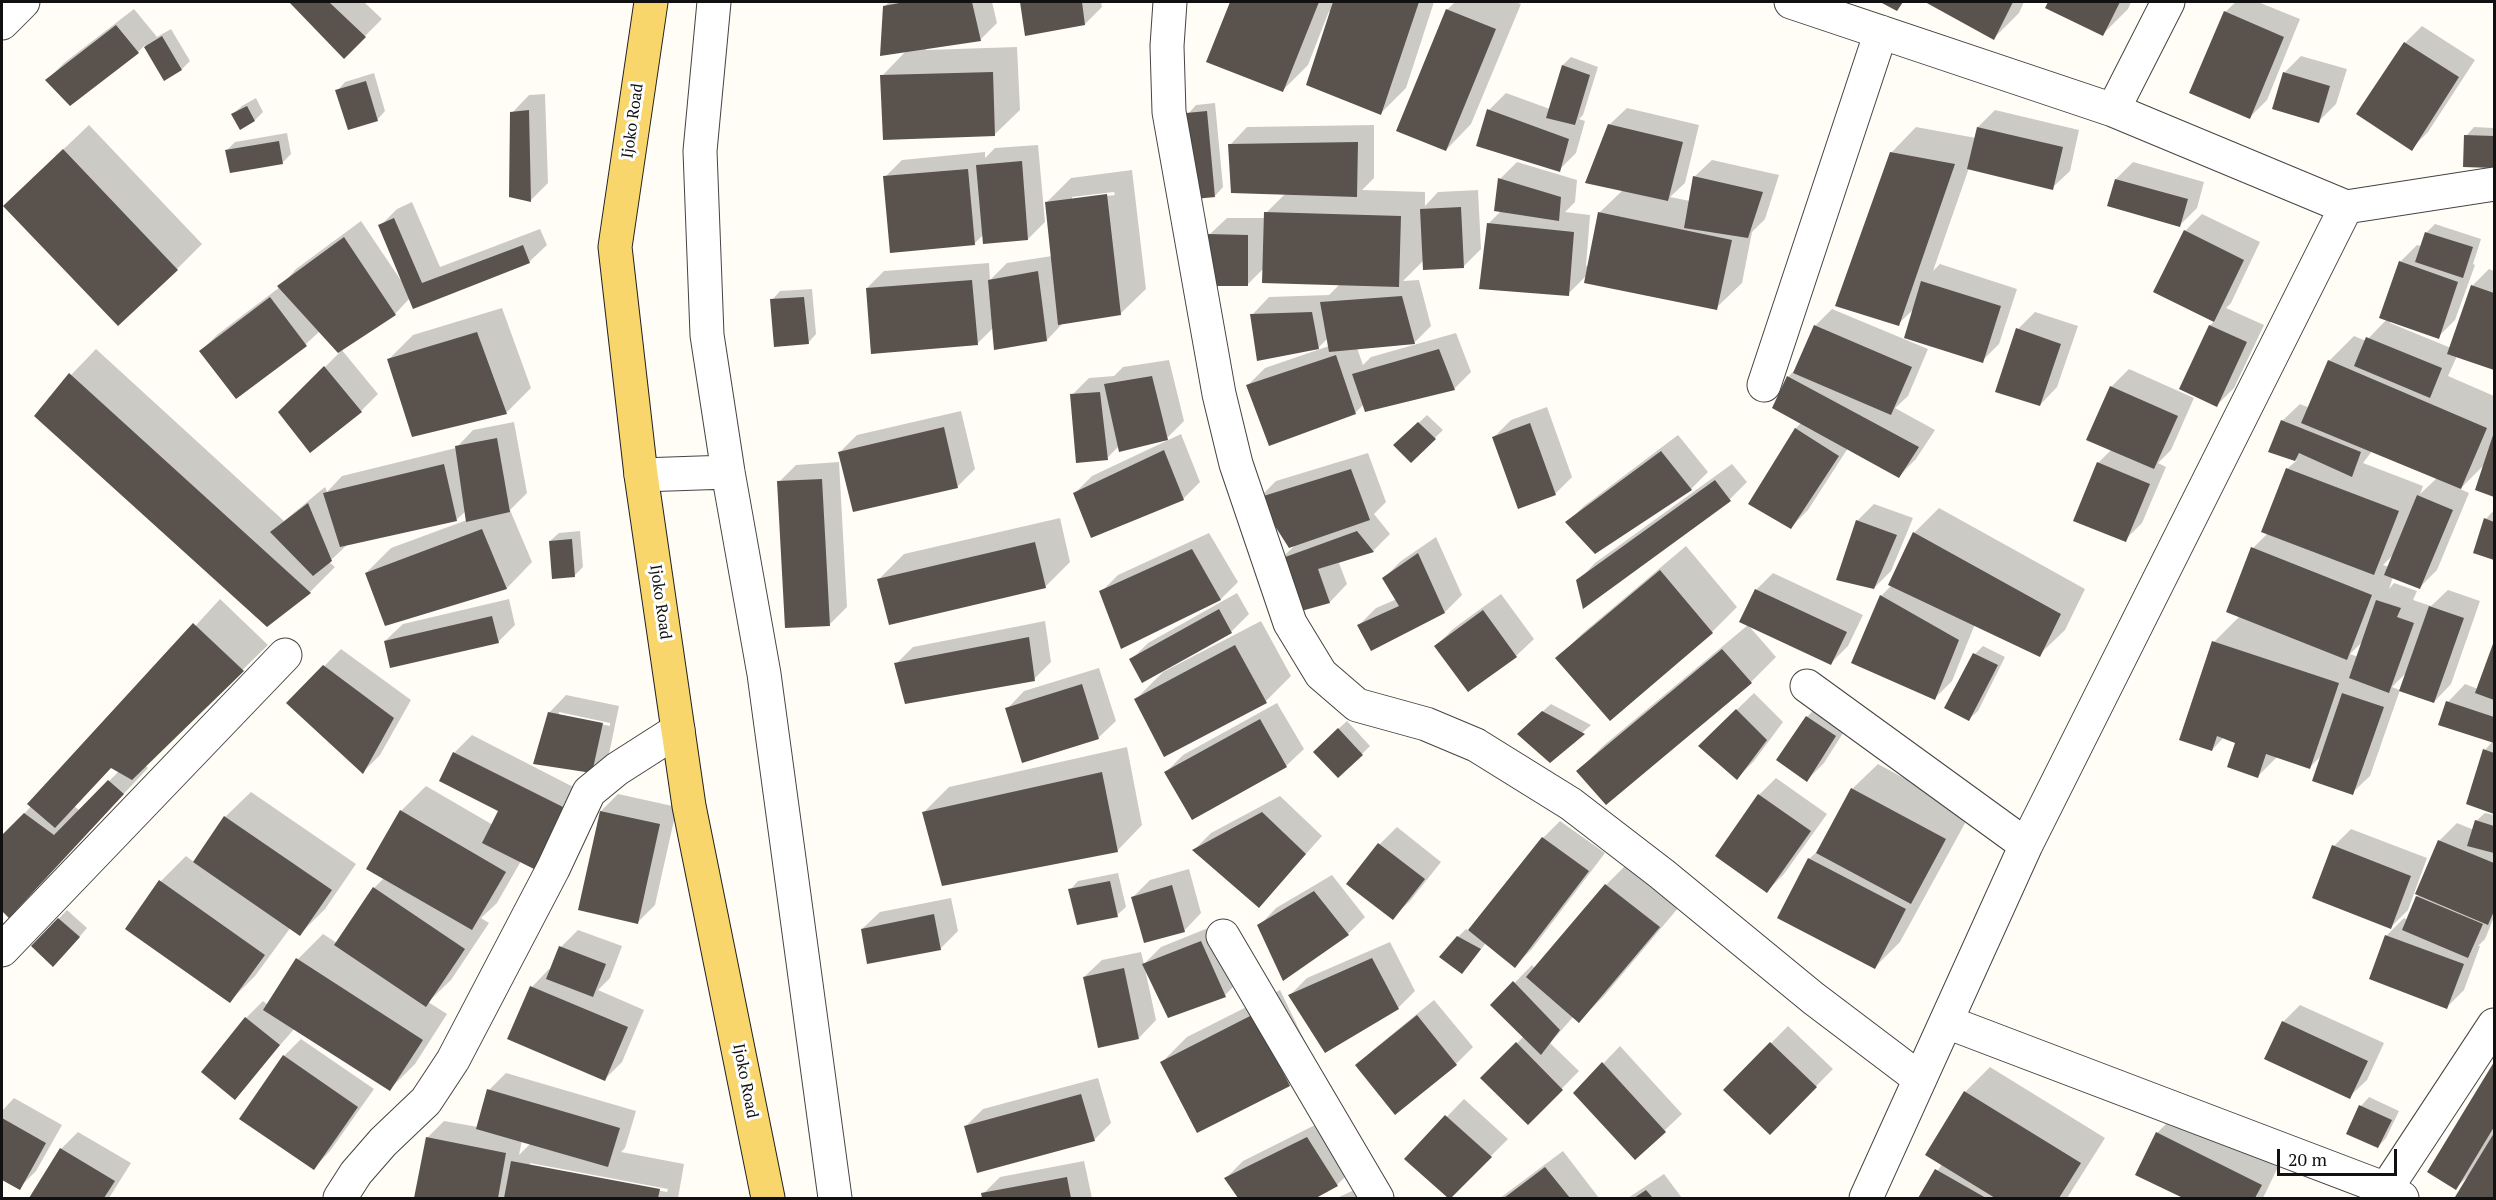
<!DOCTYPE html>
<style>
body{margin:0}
#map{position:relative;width:2496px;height:1200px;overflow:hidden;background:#fffdf5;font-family:"PT Serif",serif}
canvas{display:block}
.frame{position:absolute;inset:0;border:3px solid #111;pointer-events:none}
.scale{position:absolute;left:2277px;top:1149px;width:120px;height:27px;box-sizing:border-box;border:3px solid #111;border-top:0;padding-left:8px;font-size:18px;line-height:21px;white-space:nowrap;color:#111;-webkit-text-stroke:4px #fff;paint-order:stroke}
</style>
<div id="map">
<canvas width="2496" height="1200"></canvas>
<div class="frame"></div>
<div class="scale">20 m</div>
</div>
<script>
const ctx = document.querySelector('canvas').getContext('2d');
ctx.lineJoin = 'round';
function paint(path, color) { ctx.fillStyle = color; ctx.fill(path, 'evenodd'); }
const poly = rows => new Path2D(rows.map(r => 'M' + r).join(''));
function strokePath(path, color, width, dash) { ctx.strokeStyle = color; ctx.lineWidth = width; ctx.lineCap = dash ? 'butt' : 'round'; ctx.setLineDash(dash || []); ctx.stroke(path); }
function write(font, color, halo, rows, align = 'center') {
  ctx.font = font + ' "PT Serif",serif'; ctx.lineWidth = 6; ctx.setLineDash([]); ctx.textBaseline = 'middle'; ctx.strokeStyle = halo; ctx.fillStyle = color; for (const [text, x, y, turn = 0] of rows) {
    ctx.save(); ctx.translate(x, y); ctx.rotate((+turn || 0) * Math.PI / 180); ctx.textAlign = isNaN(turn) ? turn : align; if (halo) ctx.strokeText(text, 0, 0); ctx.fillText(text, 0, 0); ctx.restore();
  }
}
paint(poly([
 [291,2,364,2,382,19,344,57],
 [889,2,992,2,997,23,980,40,926,48,926,50,1017,47,1020,110,994,135,882,76,907,50,884,7],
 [1022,2,1101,2,1102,7,1085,24,1026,34],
 [1232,2,1434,2,1406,88,1381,113,1329,11,1308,65,1283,90,1208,61],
 [1455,2,1514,2,1521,4,1471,124,1446,150,1447,10],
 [1928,2,2024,2,2019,13,1994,38],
 [2050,2,2131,2,2128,9,2103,34,2047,7],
 [2236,2,2258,2,2300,19,2267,100,2250,117,2225,12],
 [134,9,157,37,171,29,190,61,182,69,165,79,145,45,138,52,47,80,64,63],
 [2422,26,2475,60,2428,132,2411,149,2405,43],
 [2301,56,2347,69,2336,104,2319,121,2284,73],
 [1571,57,1598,67,1583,115,1579,119,1585,121,1576,153,1559,170,1489,110,1506,93,1550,109,1563,65],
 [374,73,385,111,377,120,337,91,345,82],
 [545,94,548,183,531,200,512,113,529,95],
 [256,98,263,112,255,120,241,128,233,114,242,106],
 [1215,103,1223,187,1215,196,1188,114,1196,105],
 [1627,108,1699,125,1685,183,1670,197,1690,201,1694,177,1712,160,1779,175,1765,219,1752,232,1742,283,1716,308,1586,276,1568,294,1488,224,1501,211,1500,179,1517,162,1577,180,1575,202,1565,212,1590,215,1586,266,1588,266,1599,213,1623,190,1609,125],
 [1995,110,2079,130,2070,171,2052,188,1969,168,1933,271,1940,264,2017,289,1999,344,1982,361,1915,308,1898,324,1891,153,1916,127,1976,138,1978,127],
 [89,125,202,244,177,269,30,181],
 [1374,125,1374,178,1362,190,1425,192,1425,206,1438,192,1478,190,1481,249,1463,267,1424,260,1403,281,1419,280,1431,326,1414,343,1357,348,1363,365,1371,357,1456,333,1471,372,1454,389,1364,404,1355,413,1248,385,1265,368,1329,346,1328,338,1318,348,1252,315,1269,297,1329,295,1340,284,1264,268,1247,285,1209,235,1227,218,1266,218,1266,213,1286,193,1230,145,1247,127],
 [2474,127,2494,128,2494,166,2465,165,2466,136],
 [287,133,291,154,282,163,227,150,235,142],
 [1038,145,1045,222,1028,239,984,234,974,244,885,177,902,160,985,152,985,158,995,148],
 [2133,162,2204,182,2197,208,2180,225,2116,179],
 [1132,170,1146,289,1120,314,1064,322,1047,340,994,327,977,344,867,288,884,271,989,263,990,280,1007,263,1052,256,1046,203,1071,178],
 [1114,192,1115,195,1072,200,1072,197],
 [412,202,440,267,540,229,547,245,529,262,410,298,395,314,341,349,378,394,361,411,280,412,340,352,320,331,306,344,236,397,201,351,218,334,280,287,296,269,361,221,402,282,380,226,397,209],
 [2202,214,2260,242,2231,303,2226,308,2264,325,2234,388,2217,405,2181,389,2210,325,2215,321,2155,291,2185,231],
 [2435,224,2481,239,2473,264,2475,265,2455,320,2438,337,2390,320,2390,323,2451,348,2472,286,2489,269,2494,271,2494,368,2457,356,2448,376,2494,396,2494,495,2477,489,2486,463,2460,489,2469,493,2437,570,2419,588,2393,577,2389,589,2394,583,2417,591,2413,600,2431,606,2448,590,2480,601,2451,684,2434,702,2408,671,2392,687,2400,690,2370,776,2352,793,2323,754,2309,768,2277,757,2258,776,2237,742,2224,737,2212,750,2214,642,2240,616,2253,548,2268,533,2287,469,2297,460,2270,451,2282,421,2300,404,2310,408,2329,361,2354,336,2366,341,2387,319,2400,262,2417,245,2422,246,2427,232],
 [2372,451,2437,478,2420,494,2423,486,2363,463],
 [2395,553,2389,567,2383,565],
 [2363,641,2358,657,2350,654],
 [812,289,816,334,808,343,772,300,780,291],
 [502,308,531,388,506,413,388,360,413,335],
 [1832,309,1928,349,1908,396,1895,408,1935,430,1916,459,1899,476,1848,448,1808,510,1791,527,1750,503,1796,428,1802,422,1788,377,1796,369,1815,326],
 [2035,312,2078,326,2057,387,2040,405,2018,329],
 [96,349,284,521,325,487,327,492,342,476,456,448,473,430,514,422,527,493,510,510,532,562,507,588,386,625,366,573,391,548,467,520,466,511,456,520,348,544,329,562,335,567,310,592,267,625,71,375],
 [1169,360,1184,421,1167,438,1119,446,1107,458,1072,395,1089,378,1114,376,1123,367],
 [2129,369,2194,398,2171,450,2158,463,2166,467,2142,523,2125,540,2098,463,2112,449,2088,439,2111,387],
 [1547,407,1572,477,1555,494,1494,437,1511,420],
 [961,411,975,469,958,486,854,510,840,452,857,435],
 [1427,415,1443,430,1411,461,1404,437],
 [1181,434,1200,482,1183,499,1075,493,1092,476],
 [1678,435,1708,472,1691,489,1595,552,1567,522,1584,506],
 [1368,453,1386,502,1374,514,1390,534,1373,551,1339,563,1347,584,1330,602,1295,612,1279,561,1295,545,1259,498,1276,481],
 [839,462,847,607,830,624,779,482,796,465],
 [1732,464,1747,482,1730,499,1578,581,1595,563],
 [1874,504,1913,518,1891,571,1874,588,1857,521],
 [1939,508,2085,589,2065,630,2039,655,1975,624,1952,681,1935,698,1881,596,1892,585,1914,533],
 [2494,510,2494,558,2475,552,2486,519],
 [1060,518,1070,562,1045,587,879,579,904,554],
 [580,531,583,567,574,576,550,541,559,533],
 [1209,533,1238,582,1221,599,1122,647,1101,592,1118,575],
 [1436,537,1462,595,1445,612,1371,649,1359,625,1376,608,1397,599,1384,578,1401,561],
 [1686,546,1737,607,1712,632,1610,719,1557,658,1583,633],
 [1773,573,1863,615,1848,646,1831,663,1748,625,1776,657,1751,682,1578,771,1603,746,1748,625,1756,590],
 [1237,593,1249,614,1231,632,1143,681,1131,660,1148,643],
 [1501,594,1534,639,1516,656,1468,690,1436,646,1453,629],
 [220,599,268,645,145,765,148,768,9,916,2,909,2,838],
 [111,767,119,771,80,811,74,806],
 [509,599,515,625,498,642,385,641,403,624],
 [1045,621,1051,662,1034,679,896,664,913,647],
 [1261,621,1291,676,1266,701,1135,700,1163,672],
 [2494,645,2494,812,2467,803,2485,750,2493,741,2448,702,2465,684,2478,689],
 [1983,646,2005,657,1978,711,1969,719,1975,654],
 [341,649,411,700,380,755,363,772,288,703],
 [1099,668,1116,721,1098,738,1007,709,1024,691],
 [1754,693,1783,722,1754,761,1737,778,1717,729],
 [566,695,619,706,609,754,592,771,549,713],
 [559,712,610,723,610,726,559,715],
 [1824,700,1852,719,1824,763,1807,780,1807,717],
 [1277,703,1304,749,1286,766,1192,818,1166,772,1183,755],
 [1551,704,1591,725,1550,761,1527,725],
 [1347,721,1370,746,1362,754,1323,743],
 [472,735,583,792,521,861,497,903,481,918,489,923,451,980,428,1002,447,1014,415,1064,390,1089,295,1028,234,1098,203,1071,246,1018,263,1001,268,1005,298,959,323,934,337,943,374,888,385,877,401,811,426,786,493,825,500,810,441,780,455,752],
 [1127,747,1142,825,1117,851,924,812,949,787],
 [1878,764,1970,814,1900,942,1875,967,1809,859,1821,848,1852,789],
 [1776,778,1827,814,1784,874,1767,891,1759,795],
 [251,792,356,864,325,909,300,934,291,927,255,976,230,1001,161,881,186,856,194,862,225,817],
 [618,794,677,807,655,905,638,922,579,909,601,811],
 [1280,796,1322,836,1259,906,1194,850,1211,833],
 [2485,813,2494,815,2494,917,2485,939,2478,946,2480,946,2464,990,2447,1007,2371,979,2387,935,2404,918,2408,920,2440,840,2457,823,2474,830,2476,821],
 [1560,821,1605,853,1532,949,1515,966,1486,943,1470,963,1458,937,1466,929,1469,931,1543,838],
 [1397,827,1441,862,1410,901,1392,918,1380,844],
 [2351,829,2427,858,2408,910,2391,927,2334,846],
 [1631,860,1684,901,1604,996,1579,1021,1574,1016,1550,1043,1579,1071,1528,1123,1483,1078,1524,1036,1493,1005,1532,965,1535,969,1606,885],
 [1189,869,1201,913,1184,931,1133,897,1150,880],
 [1118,873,1126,907,1117,915,1070,890,1078,881],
 [1332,875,1365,917,1348,934,1259,926,1276,908],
 [951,898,958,931,940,949,862,929,880,912],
 [67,910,87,928,62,957,33,946],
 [1218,924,1242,978,1225,995,1145,969,1156,1020,1139,1038,1084,977,1102,960,1141,952,1144,964,1161,947],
 [578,930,622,946,610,978,598,990,644,1010,622,1062,605,1079,509,1038,532,987,549,969,551,970,561,947],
 [1390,942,1415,991,1398,1008,1290,995,1307,978],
 [1280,990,1314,1060,1289,1085,1162,1062,1187,1037],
 [1434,1000,1473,1047,1456,1064,1357,1066,1374,1049],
 [2300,1005,2384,1043,2367,1080,2349,1097,2283,1022],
 [1788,1026,1833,1069,1770,1133,1725,1090],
 [301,1039,374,1089,330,1151,313,1169,241,1119,284,1056],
 [1620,1046,1682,1114,1635,1158,1575,1093],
 [2494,1065,2494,1198,2459,1198,2457,1197,2469,1175,2456,1188,2430,1172],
 [1990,1067,2105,1138,2067,1198,1920,1198,1942,1164,1965,1092],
 [506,1073,636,1111,625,1148,621,1152,684,1164,678,1198,416,1198,427,1138,444,1121,478,1127,489,1090],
 [522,1140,531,1143,519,1155],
 [530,1163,668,1189,667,1192,530,1166],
 [1098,1078,1111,1123,1094,1140,966,1126,983,1109],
 [2369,1097,2399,1111,2386,1138,2378,1147,2361,1106],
 [14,1098,62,1125,36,1171,19,1188,2,1179,2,1111],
 [1464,1099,1508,1139,1449,1198,1406,1159],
 [2174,1116,2278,1167,2263,1198,2186,1198,2137,1174,2157,1133],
 [1325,1120,1354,1168,1337,1185,1312,1198,1239,1198,1226,1178,1243,1161],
 [78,1132,131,1163,109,1198,31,1198,61,1149],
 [1563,1151,1599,1198,1500,1198],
 [1084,1161,1092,1198,984,1198,983,1194,1000,1177],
 [1664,1174,1682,1198,1628,1198],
 [1365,1185,1373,1198,1337,1198]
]), '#0003');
paint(poly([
 [289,2,329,2,366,37,344,59],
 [905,2,972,2,981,41,880,56,883,6],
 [1020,2,1082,2,1085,25,1025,36],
 [1230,2,1319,2,1283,92,1206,62],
 [1333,2,1419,2,1381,115,1306,85],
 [1880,2,1903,2,1897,11],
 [1925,2,2013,2,1994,40],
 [2048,2,2120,2,2103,36,2045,8],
 [1446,9,1496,29,1446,151,1396,131],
 [2224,11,2284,37,2250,119,2189,93],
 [116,25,139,53,70,106,45,80],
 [162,36,182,70,164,81,144,47],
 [2404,42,2459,77,2412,151,2356,114],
 [1562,65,1590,75,1575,125,1546,118],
 [993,72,995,136,883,140,880,75],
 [2283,72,2330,86,2319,123,2272,109],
 [366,81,378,121,348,130,335,90],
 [247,106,255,121,240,130,231,114],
 [1487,109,1569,139,1560,172,1476,146],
 [529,110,531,202,509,197,510,112],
 [1207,111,1215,197,1195,199,1186,113],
 [1608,124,1683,142,1668,201,1585,183],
 [1977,127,2063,147,2053,190,1967,169],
 [2464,135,2494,136,2494,168,2463,167],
 [279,141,283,164,230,173,225,150],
 [1358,142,1357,197,1231,193,1228,144],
 [63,149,178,270,118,326,3,206],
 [1890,152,1955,164,1899,326,1835,306],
 [1022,161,1028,240,983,244,976,165],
 [968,169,975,245,890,253,883,176],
 [1693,176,1763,192,1748,238,1684,228],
 [1498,178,1561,197,1559,221,1494,211],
 [2115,179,2188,199,2180,227,2107,206],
 [1107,194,1121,315,1058,325,1045,202],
 [1461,207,1464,268,1423,270,1420,209],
 [1264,212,1401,216,1399,287,1262,283],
 [1598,212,1732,240,1717,310,1584,283],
 [394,218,422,283,523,245,530,263,413,309,378,225],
 [1487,223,1574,232,1569,296,1479,289],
 [2184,230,2244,260,2214,322,2153,292],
 [2425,232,2473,247,2463,278,2415,262],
 [1208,234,1248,235,1248,286,1208,286],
 [344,237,396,315,338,353,277,286],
 [2399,261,2458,282,2439,339,2379,318],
 [1038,271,1047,341,994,350,988,280],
 [972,280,978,345,871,354,866,288],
 [1921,281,2001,306,1983,363,1904,338],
 [2471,285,2494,293,2494,370,2447,354],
 [1402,296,1415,344,1329,352,1320,302],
 [270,297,307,346,236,399,199,351],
 [804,297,809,344,774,347,770,299],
 [1312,312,1319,349,1257,361,1250,314],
 [1814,325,1912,367,1891,415,1793,373],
 [2209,325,2247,342,2217,407,2179,389],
 [2016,328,2061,344,2040,406,1995,392],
 [477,332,507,414,412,437,387,359],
 [2366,337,2442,368,2430,398,2354,366],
 [1439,349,1455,390,1365,412,1352,374],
 [1336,355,1356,414,1269,446,1246,385],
 [2328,360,2487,428,2461,489,2301,423],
 [324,366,362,412,310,453,278,412],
 [69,373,311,593,267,627,34,416],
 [1152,376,1168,440,1119,452,1104,384],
 [1787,376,1919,447,1899,478,1772,408],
 [2110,386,2178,416,2154,469,2086,440],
 [1100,392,1108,460,1076,463,1070,394],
 [2281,420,2361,452,2352,477,2299,453,2295,461,2268,452],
 [1418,422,1436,439,1411,463,1393,445],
 [1530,423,1556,495,1518,509,1492,437],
 [944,427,958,488,853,512,838,452],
 [1795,428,1839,456,1791,529,1748,504],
 [2494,432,2494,497,2475,490],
 [497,438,510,512,466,522,455,446],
 [1164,450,1184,500,1091,538,1073,493],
 [1661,451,1692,490,1595,554,1565,522],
 [2097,462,2150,484,2126,542,2073,521],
 [444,464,457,521,340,547,323,493],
 [2286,468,2399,511,2374,575,2261,532],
 [1351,469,1370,520,1289,548,1257,498],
 [822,479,830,626,785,628,777,481],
 [1715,480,1731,501,1583,609,1576,580],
 [2417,495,2453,510,2420,589,2384,575],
 [308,503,332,561,313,576,270,532],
 [2484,518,2494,522,2494,560,2473,553],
 [1856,520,1897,535,1874,589,1836,580],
 [482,529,507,589,385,626,365,573],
 [1357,531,1374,552,1318,569,1330,603,1294,613,1277,560],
 [1913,532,2061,614,2040,657,1888,585],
 [572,539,575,577,552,579,549,541],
 [1035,542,1046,588,889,625,877,579],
 [2251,547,2372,595,2347,660,2226,612],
 [1192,549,1221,600,1121,649,1099,591],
 [1418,553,1445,613,1371,651,1357,625,1399,606,1382,578],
 [1660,570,1713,633,1610,721,1555,658],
 [1755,589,1847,632,1831,665,1739,622],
 [1880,595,1959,640,1935,700,1851,663],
 [2376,600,2401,608,2397,617,2414,623,2389,693,2349,678],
 [2429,606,2464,618,2434,703,2399,691],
 [1219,609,1232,633,1142,683,1129,659],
 [1483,610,1517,657,1468,692,1434,646],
 [492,616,499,643,390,668,384,641],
 [193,623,244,671,132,780,111,768,55,828,27,804],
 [1029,637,1035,681,905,704,894,663],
 [2212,641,2339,683,2310,769,2266,754,2258,778,2227,767,2235,743,2217,736,2212,751,2179,740],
 [2494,641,2494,700,2475,693],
 [1235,645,1267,703,1164,757,1134,699],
 [1722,649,1752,683,1606,805,1576,771],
 [1973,653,1998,665,1969,721,1944,708],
 [323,665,394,718,363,774,286,703],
 [1082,684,1099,739,1022,763,1005,708],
 [2342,693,2384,707,2353,795,2312,781],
 [2446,701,2494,717,2494,743,2438,725],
 [1736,709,1767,740,1737,780,1698,746],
 [1542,711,1585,734,1550,763,1517,734],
 [548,712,603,723,592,773,533,764],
 [1806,716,1836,736,1807,782,1776,760],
 [1260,719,1287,767,1192,820,1164,772],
 [1338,728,1363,755,1338,778,1313,752],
 [2483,749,2494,753,2494,814,2466,804],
 [453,752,567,809,536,870,482,843,498,811,439,781],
 [1102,772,1118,852,942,886,922,812],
 [108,780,124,794,9,918,2,911,2,835,24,813,54,835],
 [1851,788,1946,839,1911,904,1816,853],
 [1758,794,1811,831,1767,893,1715,856],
 [400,810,506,872,472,930,366,869],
 [600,811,660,824,638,924,578,910],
 [1262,812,1306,854,1259,908,1192,850],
 [224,816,332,890,300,936,193,862],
 [2475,820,2494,826,2494,853,2467,846],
 [1542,837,1589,871,1515,968,1468,930],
 [2438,840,2494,863,2494,911,2488,925,2415,894],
 [1378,843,1425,879,1393,920,1346,884],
 [2332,845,2411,876,2391,929,2312,898],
 [1808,858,1906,909,1875,969,1777,918],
 [159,880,265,955,230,1003,125,929],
 [1110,881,1118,917,1077,925,1068,889],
 [1605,884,1660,927,1579,1023,1526,977],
 [1172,885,1185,932,1144,943,1131,897],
 [373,887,465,949,426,1007,334,945],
 [1314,891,1349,935,1283,981,1257,925],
 [2416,896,2483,924,2468,958,2402,930],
 [934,914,941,950,867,964,861,929],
 [58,918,80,937,53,967,31,946],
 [2385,935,2464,964,2447,1009,2369,979],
 [1457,936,1481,949,1462,974,1439,957],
 [1201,941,1226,997,1168,1018,1142,964],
 [559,946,606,964,593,997,546,979],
 [296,958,423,1040,390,1091,263,1010],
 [1372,958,1399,1009,1325,1053,1288,995],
 [1124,968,1139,1039,1098,1048,1083,977],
 [1513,981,1560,1030,1541,1055,1490,1005],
 [530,986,628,1027,605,1081,507,1039],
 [1254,1014,1290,1086,1197,1133,1160,1062],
 [1417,1015,1457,1065,1395,1115,1355,1065],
 [245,1017,280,1045,235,1100,201,1072],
 [2282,1021,2368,1061,2350,1099,2264,1059],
 [1516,1042,1563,1090,1528,1125,1480,1078],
 [1770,1042,1817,1087,1770,1135,1723,1090],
 [283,1055,358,1107,314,1170,239,1119],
 [1602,1062,1666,1132,1635,1160,1573,1093],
 [2494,1062,2494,1127,2456,1190,2427,1172],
 [487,1089,620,1128,608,1167,476,1129],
 [1964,1091,2081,1163,2059,1198,1995,1198,1925,1155],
 [1081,1094,1095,1141,977,1173,964,1126],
 [2359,1105,2392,1120,2378,1148,2346,1134],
 [1445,1115,1492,1157,1451,1198,1448,1198,1404,1159],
 [2,1118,46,1143,20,1190,2,1180],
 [2156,1132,2262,1185,2255,1198,2183,1198,2135,1175],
 [2494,1133,2494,1198,2456,1198,2455,1197],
 [426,1137,506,1153,498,1198,414,1198],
 [1307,1137,1338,1186,1316,1198,1238,1198,1224,1178],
 [60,1148,115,1181,104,1198,29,1198],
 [511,1161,660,1189,658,1198,504,1198],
 [1545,1167,1570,1198,1504,1198],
 [1935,1169,1986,1198,1918,1198],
 [1067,1177,1071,1198,982,1198,981,1193],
 [1646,1190,1653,1198,1634,1198]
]), '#5a524d');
const minor = poly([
 [714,2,700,151,707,335,728,472,764,674,835,1198],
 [1170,2,1167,46,1169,112,1219,394,1236,464,1290,623,1321,674,1357,705,1426,724,1476,745,1571,804,1662,874,1813,998,1920,1079],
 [1791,2,2113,110,2346,207,2494,184],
 [2,23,23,2],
 [2113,110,2168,2],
 [1764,385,1881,32],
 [641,475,728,472],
 [1807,686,2026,845],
 [1223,936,1377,1198],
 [2,950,285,655],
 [1947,1022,2386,1189,2402,1198],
 [340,1198,356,1173,383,1142,426,1101,453,1060,553,869,589,792,617,769,678,730],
 [1866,1198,2026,845,2346,207],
 [2380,1198,2494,1025]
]);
const major = poly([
 [651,2,615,247,641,475,689,806,768,1198]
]);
strokePath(minor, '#444', 35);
strokePath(major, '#222', 35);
strokePath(minor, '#fff', 33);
strokePath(major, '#f9d66b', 33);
write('16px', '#111', '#fff', [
 ["Ijoko Road",633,121,-82],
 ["Ijoko Road",660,602,82],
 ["Ijoko Road",745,1081,79]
]);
</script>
